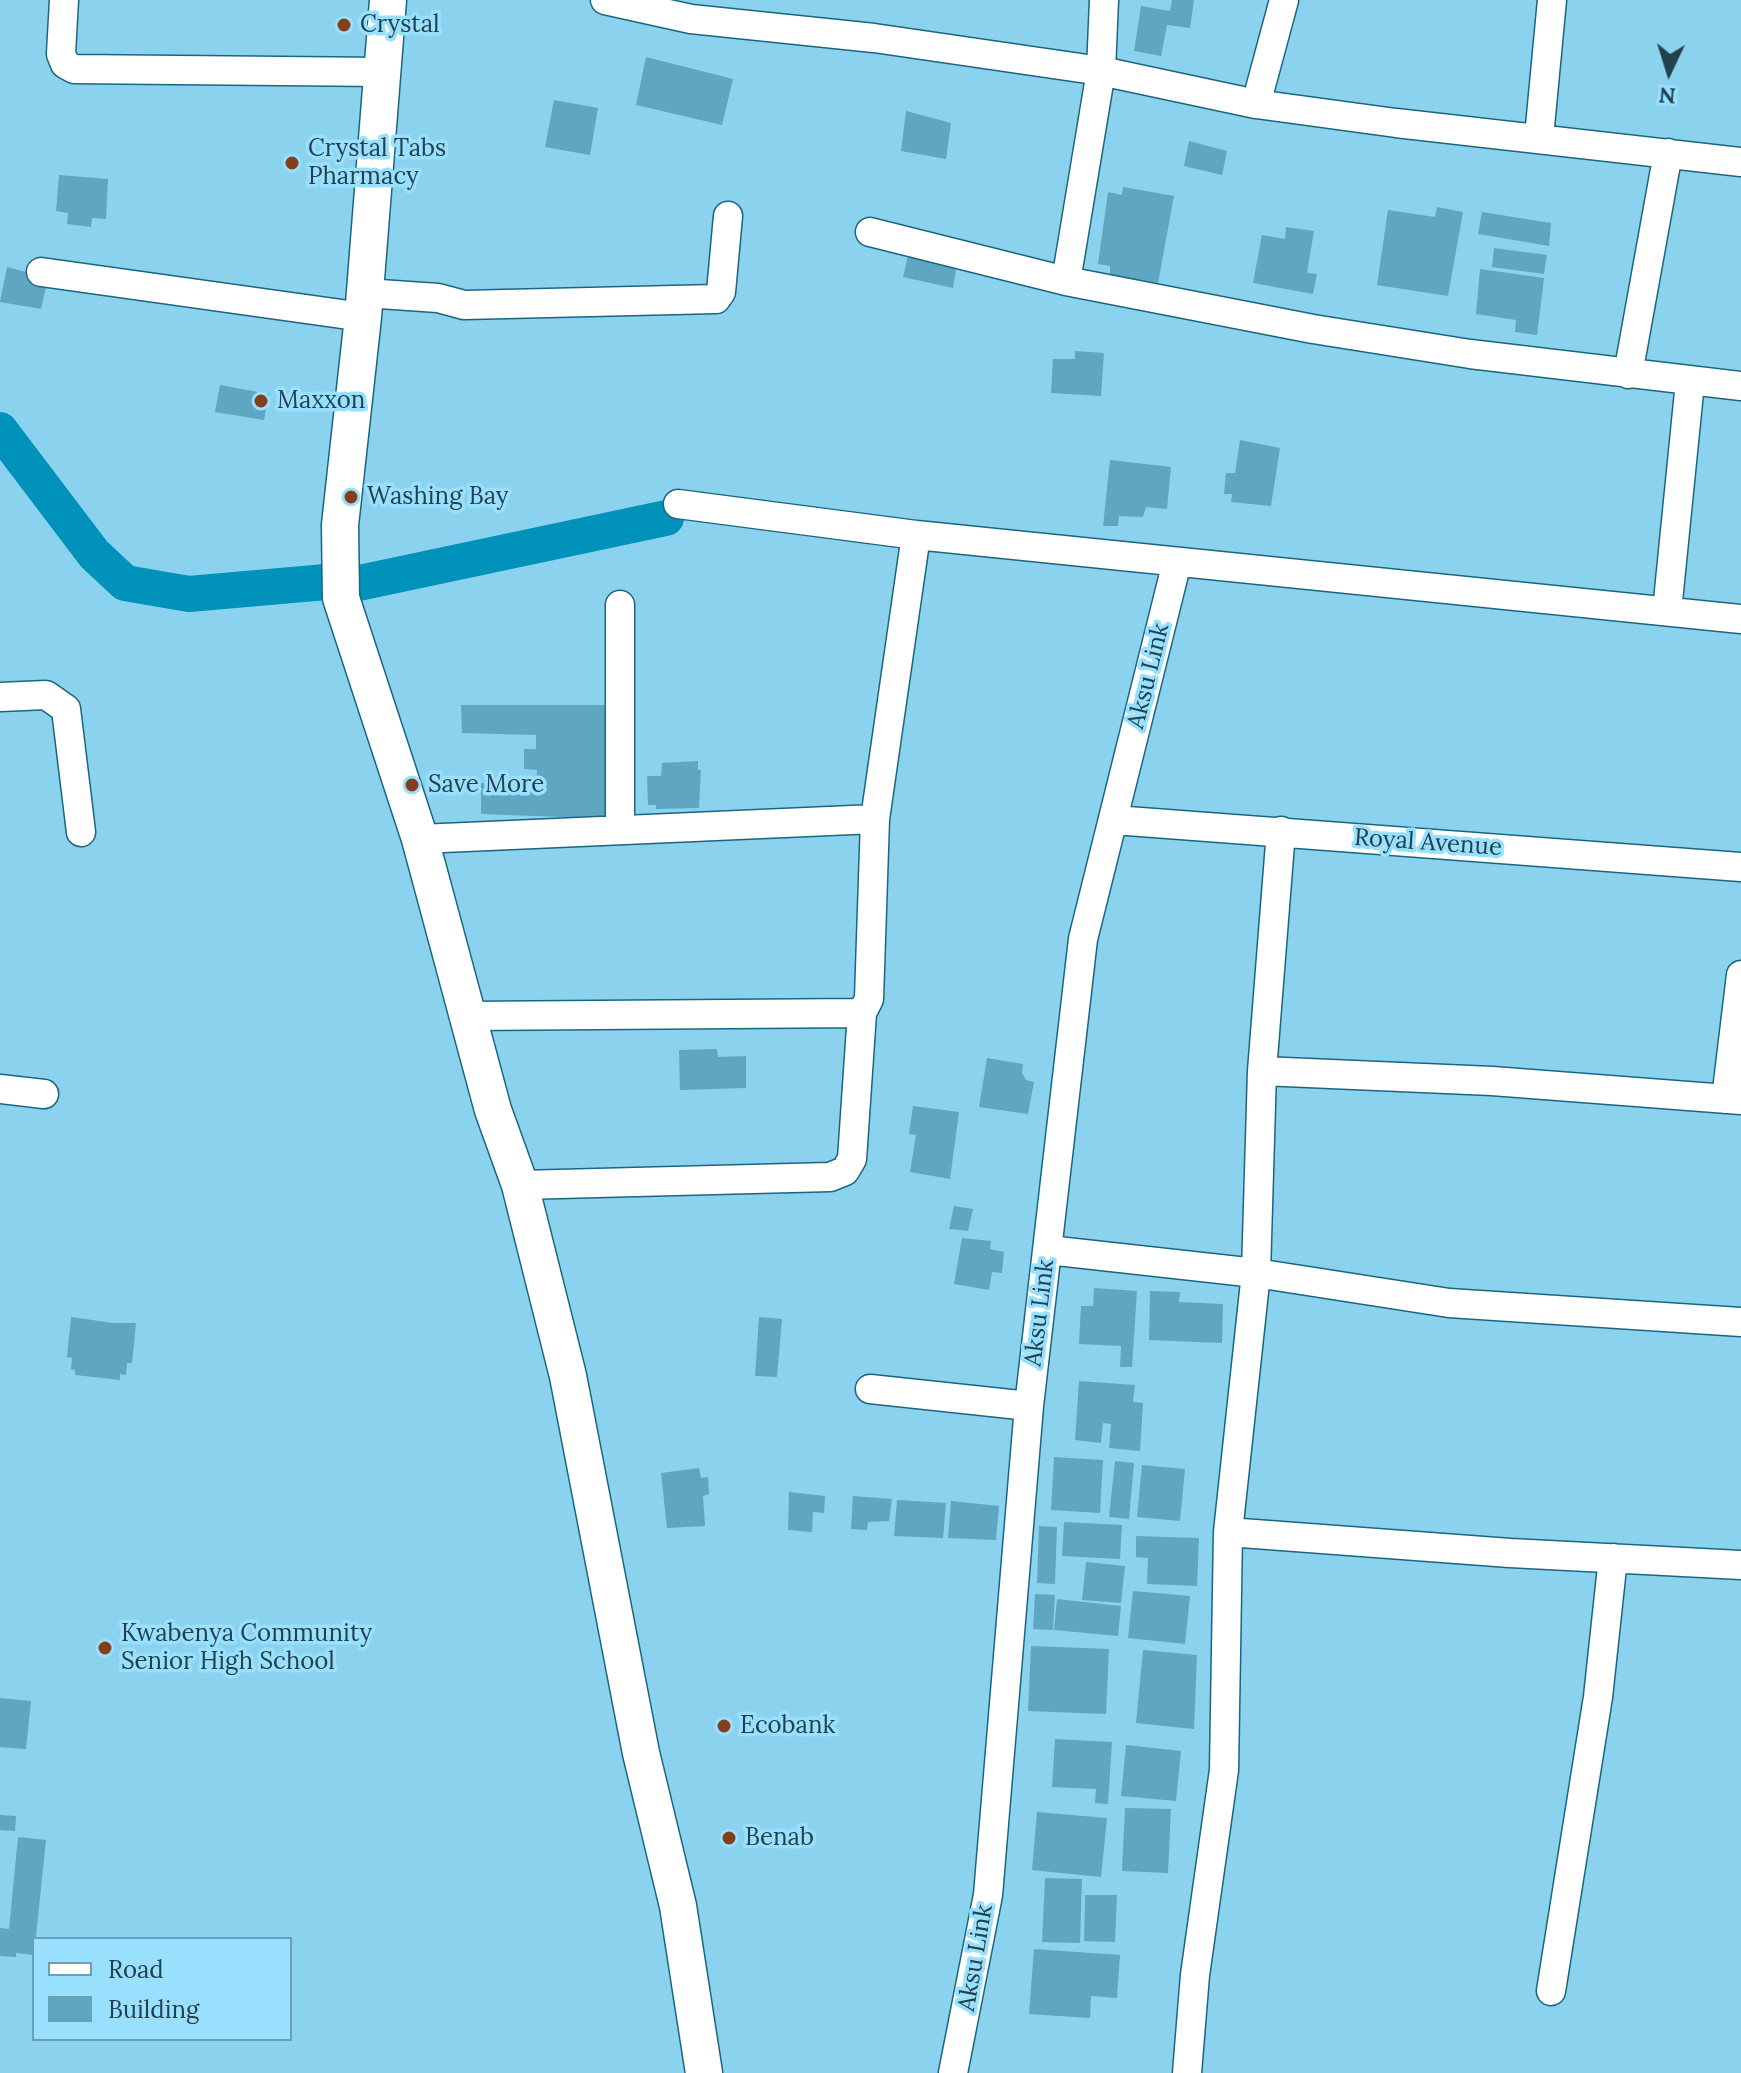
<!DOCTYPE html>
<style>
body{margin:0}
#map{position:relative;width:1741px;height:2073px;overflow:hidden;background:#8bd2ef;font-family:Lora,serif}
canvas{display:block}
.legend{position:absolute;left:32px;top:1937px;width:260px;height:104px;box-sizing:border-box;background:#98e0fd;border:2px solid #69a0b7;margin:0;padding:10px 14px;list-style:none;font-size:24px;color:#23414d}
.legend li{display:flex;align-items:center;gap:16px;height:40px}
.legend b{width:40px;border:2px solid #69a0b7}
.north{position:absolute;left:1629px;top:32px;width:80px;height:80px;-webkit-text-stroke:6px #98e0fd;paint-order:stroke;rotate:184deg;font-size:22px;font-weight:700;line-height:32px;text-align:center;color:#23414d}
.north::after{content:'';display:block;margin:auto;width:28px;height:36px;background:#23414d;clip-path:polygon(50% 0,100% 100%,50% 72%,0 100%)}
</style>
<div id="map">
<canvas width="1741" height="2073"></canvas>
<ul class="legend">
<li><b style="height:10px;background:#fff"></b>Road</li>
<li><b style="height:22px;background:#5fa6c2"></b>Building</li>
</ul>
<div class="north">N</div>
</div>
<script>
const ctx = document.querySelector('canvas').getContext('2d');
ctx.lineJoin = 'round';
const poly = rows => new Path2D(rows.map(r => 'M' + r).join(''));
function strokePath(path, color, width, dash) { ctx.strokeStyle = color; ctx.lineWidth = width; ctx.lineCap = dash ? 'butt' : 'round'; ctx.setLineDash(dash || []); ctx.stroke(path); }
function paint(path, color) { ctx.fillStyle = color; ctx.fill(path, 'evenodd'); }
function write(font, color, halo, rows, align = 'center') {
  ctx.font = font + ' Lora,serif'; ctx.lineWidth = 7; ctx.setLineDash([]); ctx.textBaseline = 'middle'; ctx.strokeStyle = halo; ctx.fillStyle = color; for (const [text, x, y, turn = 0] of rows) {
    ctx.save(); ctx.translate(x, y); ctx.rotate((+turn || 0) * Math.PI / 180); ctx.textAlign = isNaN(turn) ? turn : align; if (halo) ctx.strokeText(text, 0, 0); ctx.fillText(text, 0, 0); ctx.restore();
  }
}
strokePath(poly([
 [0,430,94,554,125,583,189,594,326,582],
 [359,583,666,518]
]), '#0092ba', 36);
paint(poly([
 [1172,0,1194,0,1190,28,1167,25,1161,56,1134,51,1141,6,1170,11],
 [646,57,733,79,722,125,636,105],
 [554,100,598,108,590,155,545,147],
 [906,111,951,123,946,159,901,151],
 [1189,141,1227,151,1222,175,1184,166],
 [59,175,108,179,106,219,92,218,91,227,67,224,68,213,56,211],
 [1123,187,1174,196,1158,283,1110,275,1110,266,1098,264,1108,192,1122,195],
 [1437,207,1463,212,1448,296,1377,285,1388,210,1435,217],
 [1482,212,1551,223,1549,246,1478,234],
 [1286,227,1314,231,1307,273,1317,274,1313,294,1253,283,1262,235,1285,239],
 [1494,248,1547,255,1544,274,1492,267],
 [909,251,957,263,953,288,903,277],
 [7,267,48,278,41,309,0,302],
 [1480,269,1544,278,1537,335,1515,332,1516,320,1476,314],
 [1075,351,1104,353,1101,396,1051,393,1053,359,1075,359],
 [220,385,269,394,264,420,215,412],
 [1240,440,1280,448,1271,506,1231,502,1232,494,1224,494,1226,473,1235,473],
 [1110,460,1171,467,1167,509,1146,507,1143,517,1119,516,1118,526,1103,526],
 [461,705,616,705,614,819,481,814,481,783,536,786,537,770,524,769,524,749,536,749,536,735,462,733],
 [698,761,698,770,701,770,699,808,656,809,656,805,648,805,647,776,661,776,662,763],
 [717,1049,718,1057,746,1056,746,1088,680,1090,679,1050],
 [987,1058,1023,1064,1022,1073,1026,1080,1034,1082,1028,1114,979,1107],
 [913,1106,959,1112,950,1179,910,1172,916,1135,909,1134],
 [954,1206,973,1209,968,1231,949,1229],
 [962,1238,991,1241,990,1249,1004,1252,1002,1273,992,1272,989,1290,954,1284],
 [1094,1288,1137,1291,1132,1367,1120,1367,1121,1346,1079,1344,1081,1306,1093,1306],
 [1150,1291,1180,1292,1179,1302,1223,1304,1222,1343,1149,1340],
 [71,1317,113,1323,136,1323,132,1363,127,1363,126,1375,120,1374,120,1380,75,1375,75,1370,71,1369,72,1358,67,1357],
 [759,1317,782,1319,777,1377,755,1376],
 [1079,1381,1135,1385,1133,1402,1143,1403,1140,1451,1109,1448,1111,1424,1103,1423,1101,1443,1075,1440],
 [1054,1457,1103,1460,1100,1513,1051,1510],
 [1115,1461,1134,1463,1129,1519,1109,1517],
 [1142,1465,1185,1469,1180,1521,1137,1517],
 [699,1468,701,1478,708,1477,709,1494,703,1496,705,1526,667,1528,661,1473],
 [789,1492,825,1496,824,1513,813,1512,812,1532,788,1530],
 [853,1496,892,1499,889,1521,868,1522,867,1530,851,1529],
 [897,1500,946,1503,943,1538,894,1536],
 [951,1501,999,1506,996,1540,948,1538],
 [1064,1522,1122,1525,1120,1559,1062,1556],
 [1039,1526,1057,1527,1055,1584,1037,1583],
 [1136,1536,1199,1538,1197,1586,1147,1584,1148,1558,1136,1557],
 [1086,1562,1125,1566,1121,1603,1082,1600],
 [1133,1591,1190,1596,1185,1644,1128,1638],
 [1035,1594,1055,1595,1053,1630,1033,1629],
 [1057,1599,1121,1606,1118,1636,1054,1630],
 [1031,1646,1109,1649,1106,1714,1028,1711],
 [1143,1650,1197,1655,1194,1729,1136,1723],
 [0,1698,31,1701,26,1749,0,1747],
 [1055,1739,1112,1742,1108,1804,1095,1803,1096,1789,1052,1787],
 [1126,1745,1181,1751,1176,1801,1121,1796],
 [1125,1808,1171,1809,1168,1873,1122,1871],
 [1037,1812,1107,1818,1101,1877,1032,1870],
 [0,1815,16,1816,15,1831,0,1830],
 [18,1837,46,1840,34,1955,16,1953,16,1957,0,1956,0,1928,9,1929],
 [1045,1878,1082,1879,1080,1943,1042,1942],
 [1085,1895,1117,1895,1115,1942,1084,1941],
 [1034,1949,1120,1955,1117,1998,1091,1996,1090,2018,1029,2014]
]), '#5fa6c2');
const minor = poly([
 [64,0,61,54,65,64,74,69,384,72],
 [605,0,691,19,874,38,1101,71,1066,281,1313,329,1470,354,1741,386],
 [1104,0,1101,71,1256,104,1396,123,1741,162],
 [1256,104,1284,0],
 [1539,137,1552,0],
 [870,232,1066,281],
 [41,272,363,317],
 [365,293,438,298,464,305,716,299,721,292,728,216],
 [1628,374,1668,153],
 [678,504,916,535,1741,619],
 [1667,611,1690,382],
 [0,697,46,695,66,709,81,832],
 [1114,820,1741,867],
 [620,828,620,605],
 [420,839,875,819,916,535],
 [467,1016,862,1013,869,999,875,819],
 [1262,1071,1492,1081,1741,1100],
 [0,1089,44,1094],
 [1726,1099,1741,975],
 [520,1185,830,1177,845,1171,852,1159,862,1013],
 [1048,1250,1256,1273,1449,1303,1741,1322],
 [870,1389,1029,1406],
 [1228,1532,1510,1553,1741,1565],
 [1551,1991,1598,1697,1613,1558],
 [953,2073,988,1895,1029,1406,1083,939,1177,562],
 [1187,2073,1195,1975,1224,1770,1228,1532,1256,1273,1262,1071,1281,831]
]);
const major = poly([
 [388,0,363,317,340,525,341,598,420,839,493,1110,520,1185,568,1376,641,1753,678,1906,704,2073]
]);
strokePath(minor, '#1a6680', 31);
strokePath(major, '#1a6680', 39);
strokePath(minor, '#fff', 28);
strokePath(major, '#fff', 36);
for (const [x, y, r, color] of [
 [344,25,8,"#843e19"],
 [292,163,8,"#843e19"],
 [261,401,8,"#843e19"],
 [351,497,8,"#843e19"],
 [412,785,8,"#843e19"],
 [105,1648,8,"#843e19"],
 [724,1726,8,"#843e19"],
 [729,1838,8,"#843e19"]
]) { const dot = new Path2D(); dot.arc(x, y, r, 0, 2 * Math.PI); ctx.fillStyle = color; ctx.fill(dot); strokePath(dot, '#98e0fd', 3); }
write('24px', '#23414d', '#98e0fd', [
 ["Crystal",360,25],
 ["Crystal Tabs",308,149],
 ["Pharmacy",308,177],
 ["Maxxon",277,401],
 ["Washing Bay",367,497],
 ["Save More",428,785],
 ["Kwabenya Community",121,1634],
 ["Senior High School",121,1662],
 ["Ecobank",740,1726],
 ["Benab",745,1838]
], 'left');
write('24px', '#23414d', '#98e0fd', [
 ["Aksu Link",1149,676,-76],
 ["Royal Avenue",1428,843,4],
 ["Aksu Link",1040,1313,-83],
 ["Aksu Link",976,1958,-80]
]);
</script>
